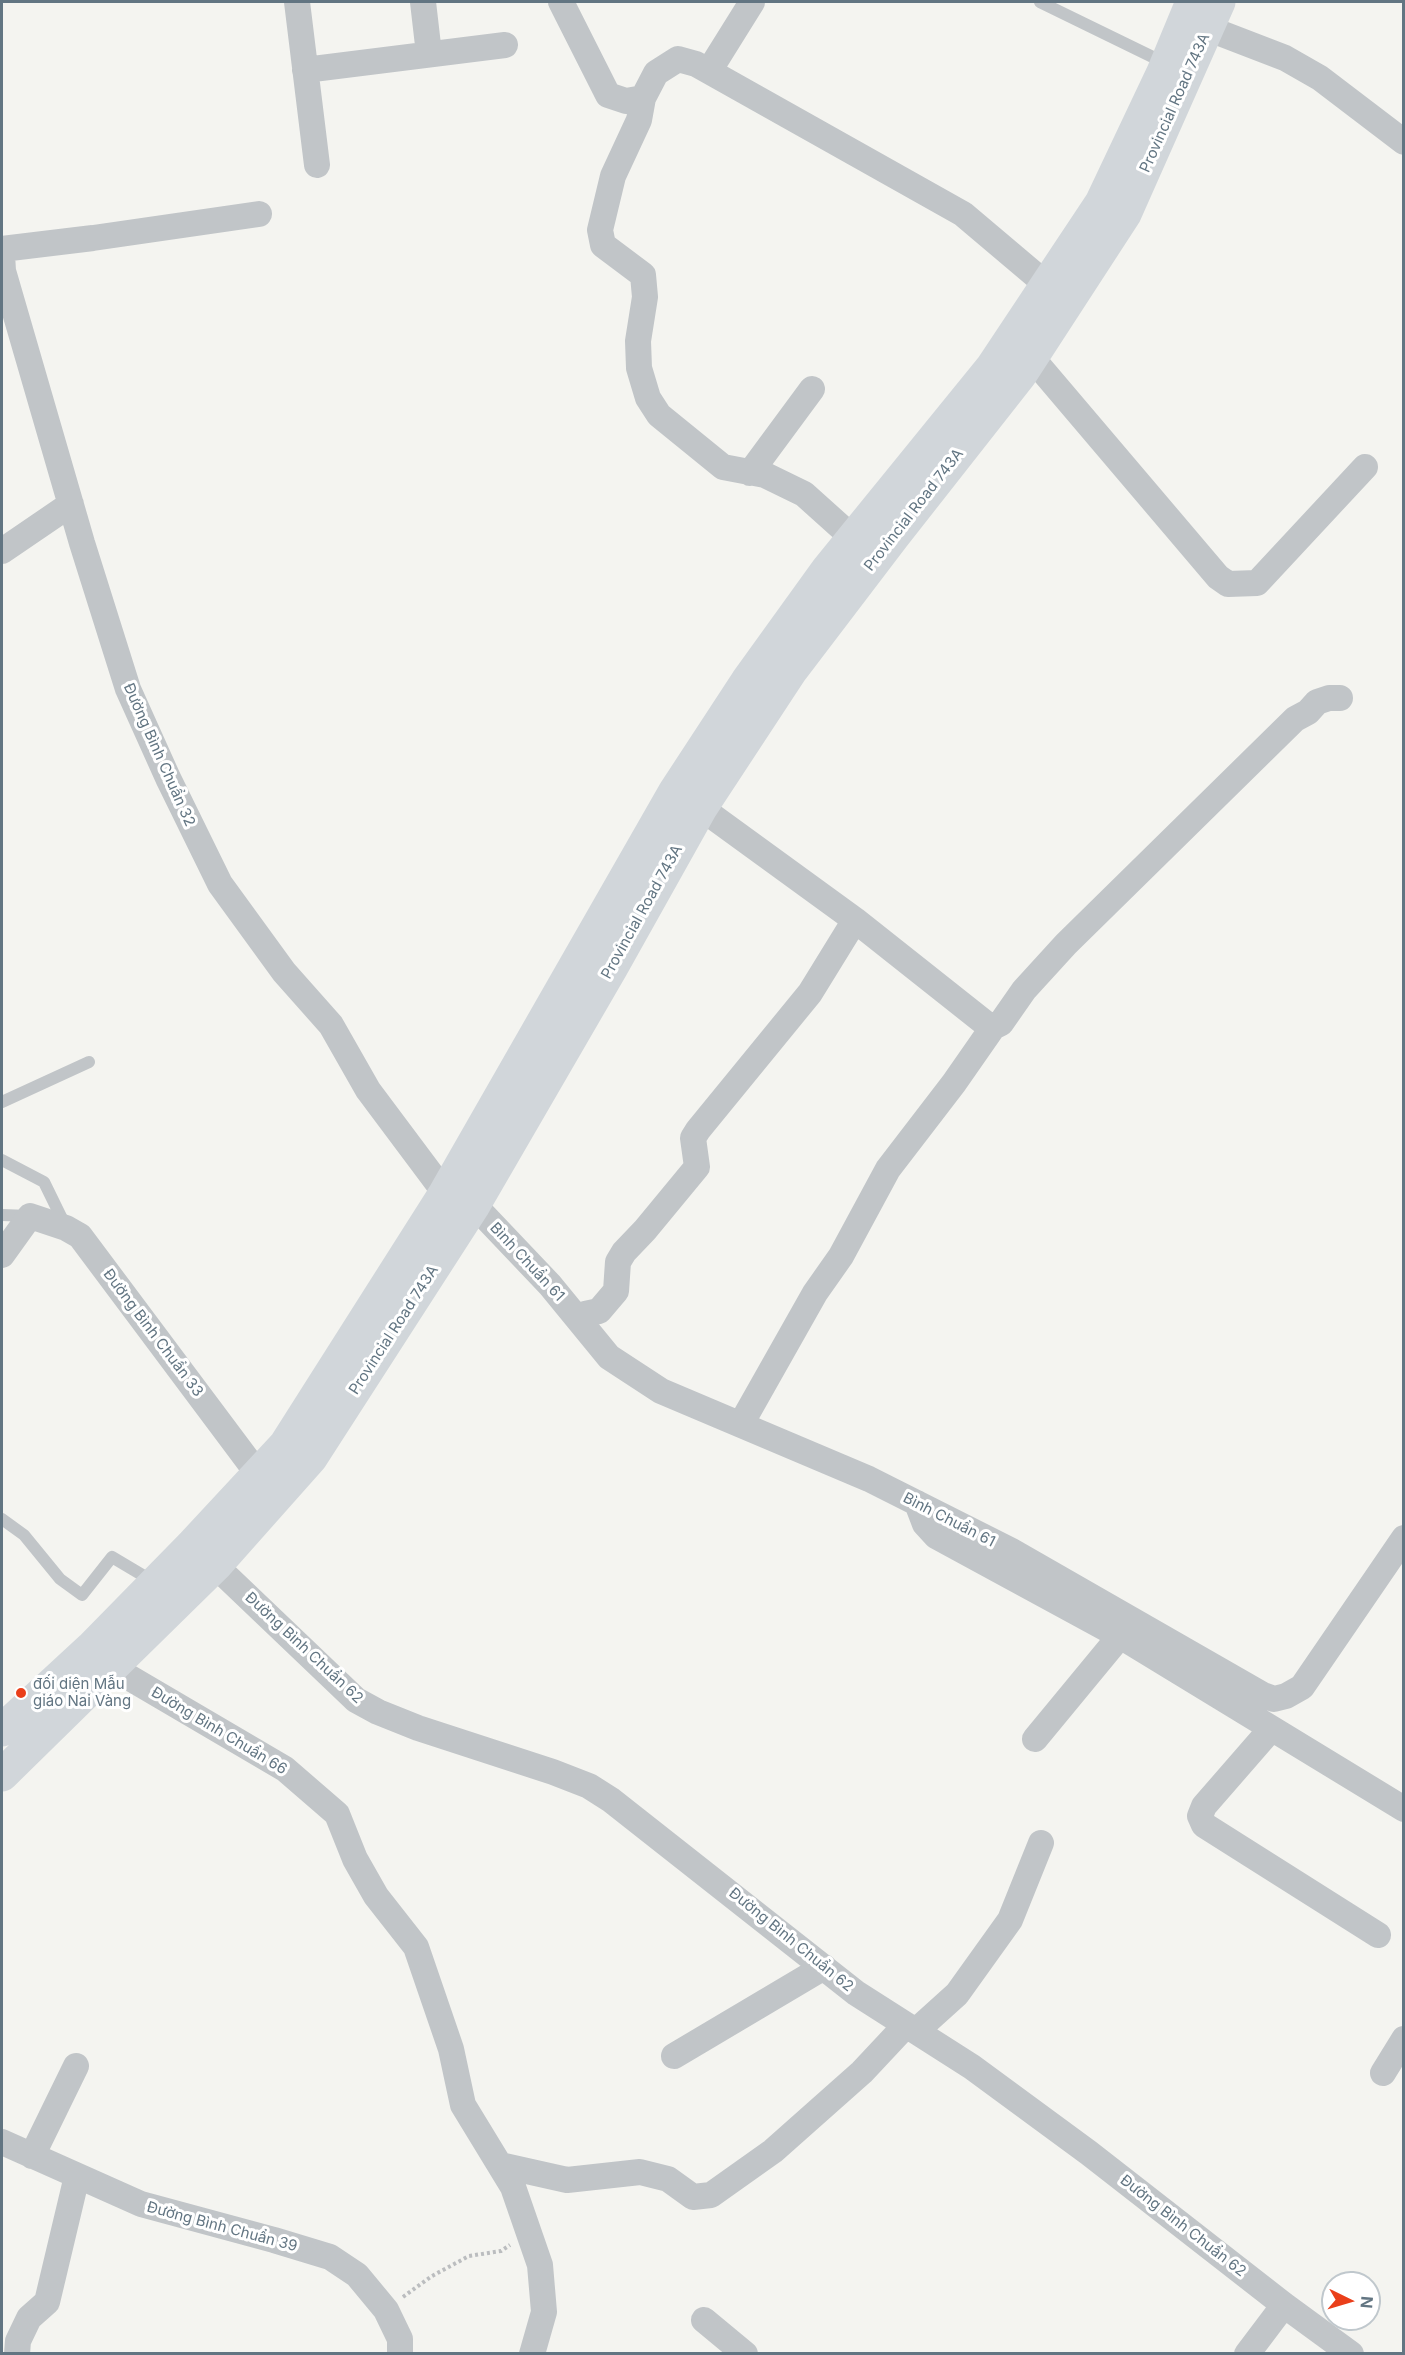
<!DOCTYPE html>
<meta charset="utf-8">
<style>
body{margin:0}
#map{position:relative;width:1405px;height:2355px;overflow:hidden;background:#f4f4f0;font-family:Inter,sans-serif}
canvas{display:block}
.frame{position:absolute;inset:0;border:3px solid #627582;pointer-events:none}
.north{position:absolute;left:1321px;top:2271px;width:60px;height:60px;box-sizing:border-box;background:#fff;border:2px solid #c0c8cd;border-radius:50%;rotate:95deg;font-size:16px;font-weight:700;line-height:24px;text-align:center;color:#627582}
.north::after{content:'';display:block;margin:auto;width:21px;height:27px;background:#ea3f1a;clip-path:polygon(50% 0,100% 100%,50% 72%,0 100%)}
</style>
<div id="map">
<canvas width="1405" height="2355"></canvas>
<div class="frame"></div>
<div class="north">N</div>
</div>
<script>
const ctx = document.querySelector('canvas').getContext('2d');
ctx.lineJoin = 'round';
const poly = rows => new Path2D(rows.map(r => 'M' + r).join(''));
function strokePath(path, color, width, dash) { ctx.strokeStyle = color; ctx.lineWidth = width; ctx.lineCap = dash ? 'butt' : 'round'; ctx.setLineDash(dash || []); ctx.stroke(path); }
function write(font, color, halo, rows, align = 'center') {
  ctx.font = font + ' Inter,sans-serif'; ctx.lineWidth = 6; ctx.setLineDash([]); ctx.textBaseline = 'middle'; ctx.strokeStyle = halo; ctx.fillStyle = color; for (const [text, x, y, turn = 0] of rows) {
    ctx.save(); ctx.translate(x, y); ctx.rotate((+turn || 0) * Math.PI / 180); ctx.textAlign = isNaN(turn) ? turn : align; if (halo) ctx.strokeText(text, 0, 0); ctx.fillText(text, 0, 0); ctx.restore();
  }
}
strokePath(poly([
 [403,2297,432,2276,469,2256,501,2251,510,2245]
]), '#bbbdbf', 4, [3, 3]);
strokePath(poly([
 [1040,2,1165,63],
 [2,1102,89,1062],
 [2,1160,44,1182,66,1227],
 [2,1215,29,1216],
 [2,1519,24,1535,60,1579,82,1595,112,1557,154,1582]
]), '#c1c5c8', 12);
strokePath(poly([
 [297,2,317,165],
 [423,2,429,54],
 [561,2,608,95,626,101,643,98,656,73,678,59,696,64,963,214,1047,285],
 [1207,28,1285,58,1320,78,1404,142],
 [305,70,505,45],
 [709,71,752,2],
 [643,98,639,120,613,176,600,230,603,245,643,275,645,297,638,341,639,368,648,398,659,415,723,467,765,475,804,494,853,538],
 [2,249,93,238,259,214],
 [2,254,3,271,82,543,128,689,168,778,220,884,284,972,331,1025,368,1090,445,1193],
 [1032,358,1218,577,1228,584,1257,583,1365,467],
 [750,473,812,389],
 [2,551,71,504],
 [701,808,855,920,985,1023,993,1027,1001,1023,1024,990,1066,944,1295,719,1308,712,1317,702,1329,698,1340,698],
 [474,1205,550,1285,609,1357,661,1391,869,1479,1010,1550,1263,1695,1274,1699,1286,1696,1302,1687,1404,1538],
 [2,1255,30,1216,66,1228,80,1236,258,1474],
 [579,1320,585,1314,599,1311,616,1291,618,1262,624,1252,645,1230,697,1167,693,1138,698,1130,810,993,855,920],
 [741,1424,815,1293,841,1256,888,1169,954,1083,993,1027],
 [917,1503,925,1524,936,1536,1120,1636,1404,1809],
 [202,1553,356,1700,378,1712,418,1728,553,1772,589,1786,611,1800,856,1993,972,2067,1089,2153,1284,2305,1351,2354],
 [113,1668,285,1769,337,1814,355,1859,376,1896,416,1947,451,2049,463,2105,513,2187,540,2265,544,2312,532,2354],
 [1271,1729,1204,1806,1200,1816,1204,1825,1378,1935],
 [1035,1739,1120,1636],
 [916,2031,957,1994,1010,1920,1041,1843],
 [674,2056,824,1967],
 [1383,2073,1404,2039],
 [2,2142,141,2204,274,2240,330,2257,357,2275,386,2310,400,2339,400,2354],
 [32,2156,76,2066],
 [500,2165,567,2180,640,2172,668,2179,693,2197,711,2195,773,2151,862,2072,906,2025],
 [704,2320,745,2354],
 [17,2354,18,2341,29,2318,47,2302,77,2176],
 [1247,2354,1284,2305]
]), '#c1c5c8', 26);
strokePath(poly([
 [2,1730,91,1648,193,1544,285,1445,445,1193,675,791,747,681,827,570,992,367,1101,203,1163,72,1192,2],
 [2,1775,216,1565,311,1458,474,1205,612,967,701,808,791,671,893,537,1021,374,1125,214,1219,2]
]), '#d1d6da', 33);
for (const [x, y, r, color] of [
 [21,1693,6,"#ea3f1a"]
]) { const dot = new Path2D(); dot.arc(x, y, r, 0, 2 * Math.PI); ctx.fillStyle = color; ctx.fill(dot); strokePath(dot, '#fff', 2); }
write('15px', '#627582', '#fff', [
 ["Provincial Road 743A",1175,103,-66],
 ["Provincial Road 743A",914,510,-52],
 ["Đường Bình Chuẩn 32",159,755,66],
 ["Provincial Road 743A",642,912,-61],
 ["Bình Chuẩn 61",527,1262,47],
 ["Provincial Road 743A",394,1330,-57],
 ["Đường Bình Chuẩn 33",153,1333,53],
 ["Bình Chuẩn 61",949,1520,27],
 ["Đường Bình Chuẩn 62",304,1648,43],
 ["Đường Bình Chuẩn 66",219,1731,31],
 ["Đường Bình Chuẩn 62",791,1940,39],
 ["Đường Bình Chuẩn 62",1183,2226,38],
 ["Đường Bình Chuẩn 39",222,2227,15]
]);
write('15px', '#627582', '#fff', [
 ["đối diện Mẫu",33,1684],
 ["giáo Nai Vàng",33,1701]
], 'left');
</script>
